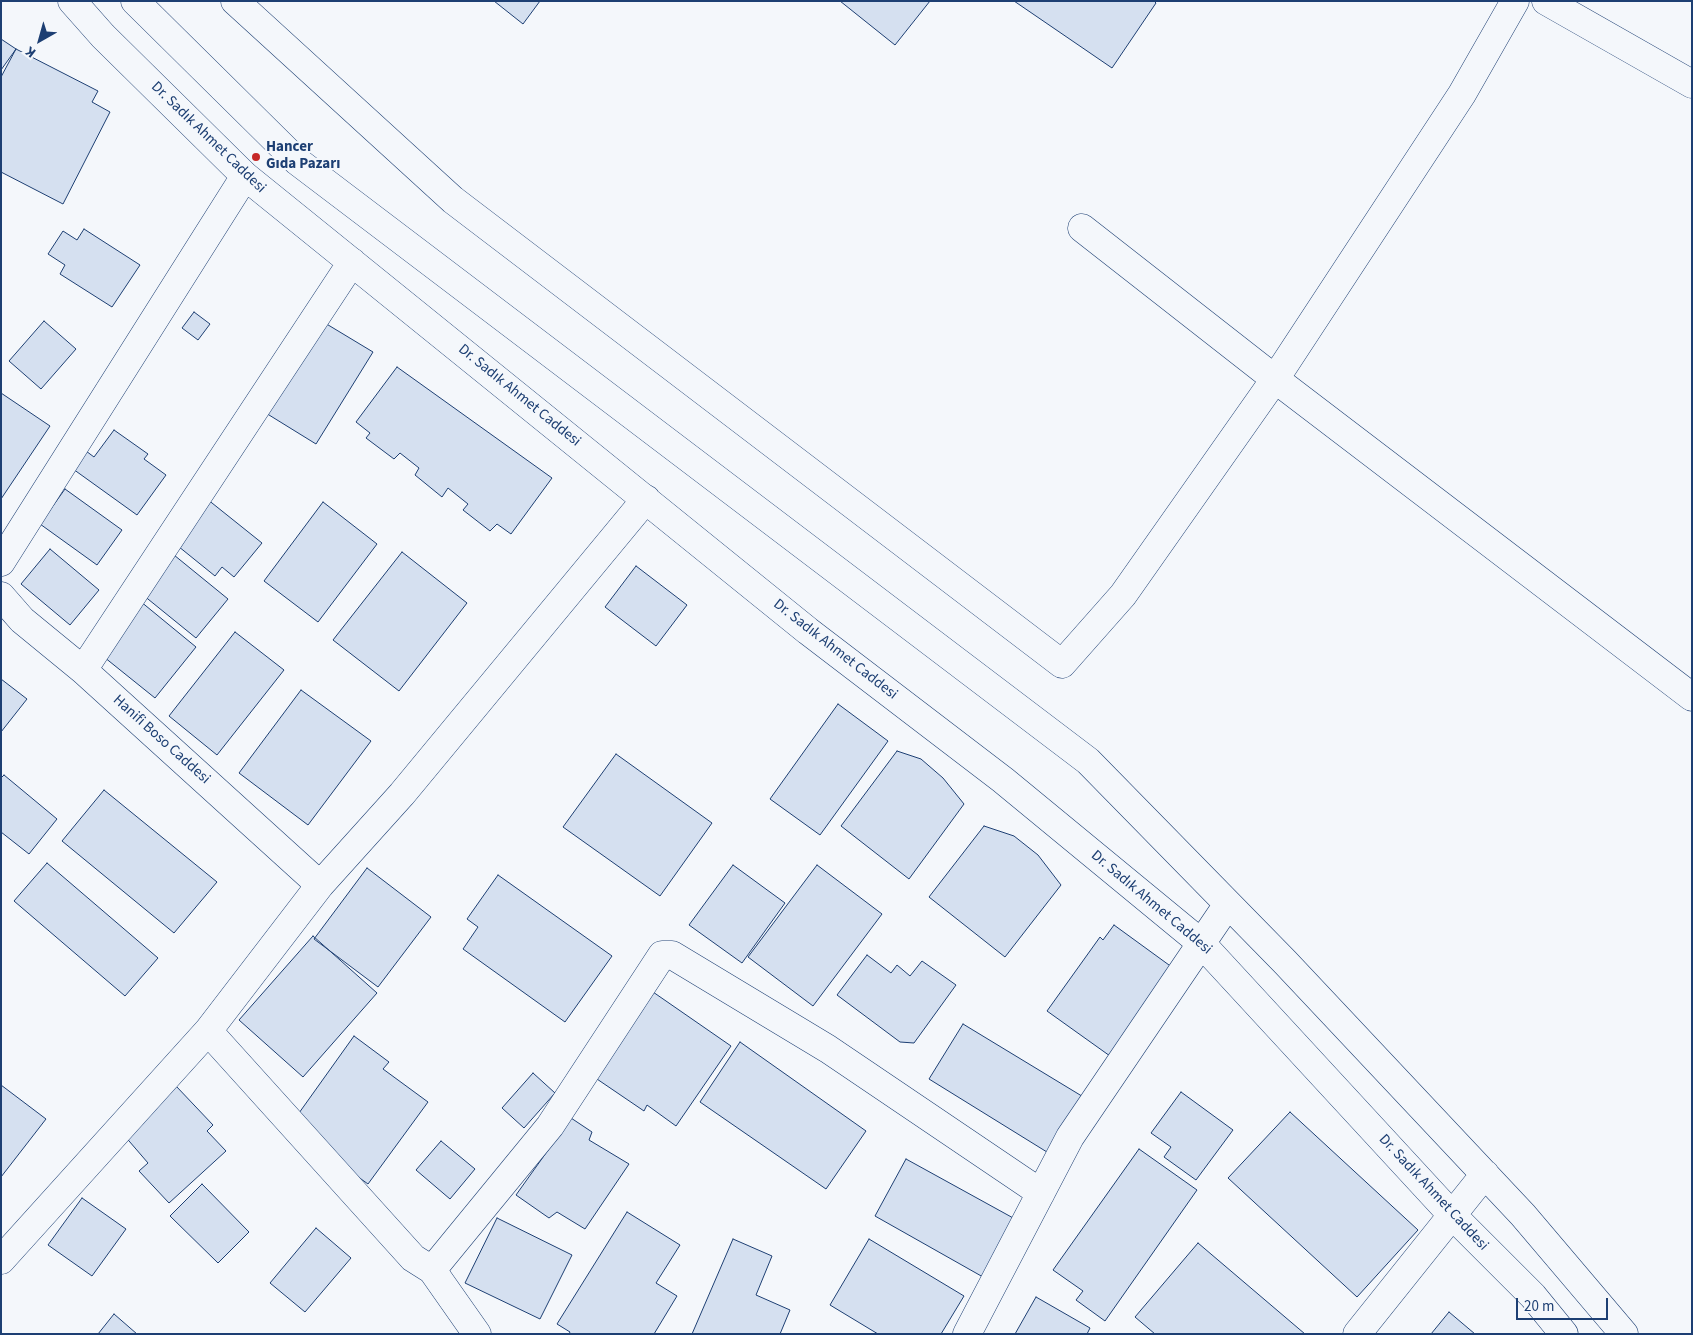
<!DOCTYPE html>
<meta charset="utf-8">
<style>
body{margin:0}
#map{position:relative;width:1693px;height:1335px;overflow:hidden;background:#f4f7fb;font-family:"Source Sans 3",sans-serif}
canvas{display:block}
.frame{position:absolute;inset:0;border:2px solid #1d3f73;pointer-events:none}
.north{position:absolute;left:15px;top:15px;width:50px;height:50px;-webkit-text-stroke:4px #f4f7fb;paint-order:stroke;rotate:218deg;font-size:14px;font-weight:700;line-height:20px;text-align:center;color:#1d3f73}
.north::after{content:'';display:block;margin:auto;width:18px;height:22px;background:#1d3f73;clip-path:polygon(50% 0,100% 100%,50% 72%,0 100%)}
.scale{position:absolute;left:1516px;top:1298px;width:92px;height:22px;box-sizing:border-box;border:2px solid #1d3f73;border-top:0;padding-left:6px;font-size:15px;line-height:18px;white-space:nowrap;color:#1d3f73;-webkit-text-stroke:4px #f4f7fb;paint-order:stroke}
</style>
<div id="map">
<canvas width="1693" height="1335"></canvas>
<div class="frame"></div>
<div class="north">K</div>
<div class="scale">20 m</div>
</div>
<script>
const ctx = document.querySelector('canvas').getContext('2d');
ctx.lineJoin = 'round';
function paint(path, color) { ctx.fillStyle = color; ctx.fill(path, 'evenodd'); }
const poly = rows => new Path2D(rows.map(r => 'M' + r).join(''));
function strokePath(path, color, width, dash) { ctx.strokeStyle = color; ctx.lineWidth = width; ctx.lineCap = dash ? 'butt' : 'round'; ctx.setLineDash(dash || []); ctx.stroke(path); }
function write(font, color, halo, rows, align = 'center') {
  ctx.font = font + ' "Source Sans 3",sans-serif'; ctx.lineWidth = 4; ctx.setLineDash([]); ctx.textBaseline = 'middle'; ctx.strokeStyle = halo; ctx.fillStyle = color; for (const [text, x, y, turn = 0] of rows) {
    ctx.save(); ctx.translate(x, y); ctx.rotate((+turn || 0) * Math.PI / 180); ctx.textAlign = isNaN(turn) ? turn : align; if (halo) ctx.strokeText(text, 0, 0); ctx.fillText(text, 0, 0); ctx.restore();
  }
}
const building = poly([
 [494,1,540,1,523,24,494,1],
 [840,1,930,1,895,45,840,1],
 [1014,1,1154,1,1156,3,1112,68,1014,1],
 [1,39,16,49,1,70,1,39],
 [16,49,98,91,92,102,110,112,63,204,1,172,1,77,16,49],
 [84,229,140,265,112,307,60,274,65,265,48,254,63,231,77,240,84,229],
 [305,311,373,352,316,444,248,402,305,311],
 [194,312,210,324,198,340,182,328,194,312],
 [44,321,76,349,41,389,9,361,44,321],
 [397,367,552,478,511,534,497,524,490,531,463,510,468,504,448,488,442,497,415,475,419,468,400,453,394,459,366,438,370,433,356,422,397,367],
 [1,393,50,426,1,499,1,393],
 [114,430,148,454,144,459,166,475,137,515,73,469,86,451,94,457,114,430],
 [65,489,122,530,97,565,40,524,65,489],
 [202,495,262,543,234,577,222,567,215,576,168,538,202,495],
 [323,502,377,544,318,622,264,581,323,502],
 [50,549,99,590,70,625,21,584,50,549],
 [402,552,467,603,399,691,333,640,402,552],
 [174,555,228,599,196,638,143,595,174,555],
 [636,566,687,605,656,646,605,607,636,566],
 [140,601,196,647,155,698,99,653,140,601],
 [235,632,284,670,217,755,169,716,235,632],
 [1,679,27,699,1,732,1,679],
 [301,690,371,741,308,825,239,773,301,690],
 [838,704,888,741,820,835,770,799,838,704],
 [897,751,921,759,943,778,964,804,909,879,841,826,897,751],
 [616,754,712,823,660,896,563,827,616,754],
 [4,775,57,819,29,854,1,832,1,778,4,775],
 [104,790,217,882,174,933,62,841,104,790],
 [984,826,1014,836,1038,855,1061,885,1005,957,929,897,984,826],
 [47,863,158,958,125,996,14,901,47,863],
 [733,865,785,903,742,963,689,925,733,865],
 [817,865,882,914,813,1006,748,957,817,865],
 [367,868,431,917,378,987,314,939,367,868],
 [498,875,612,956,565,1022,463,949,478,927,467,919,498,875],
 [1114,925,1180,973,1117,1061,1047,1011,1100,937,1103,940,1114,925],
 [313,936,377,993,303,1077,239,1020,313,936],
 [867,955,891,973,897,965,910,976,922,961,956,985,914,1043,900,1042,837,995,867,955],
 [653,992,731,1046,676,1126,647,1105,644,1111,594,1077,653,992],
 [963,1024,1090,1101,1055,1157,929,1079,963,1024],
 [354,1036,389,1062,383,1069,428,1102,368,1184,289,1127,354,1036],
 [740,1042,866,1131,826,1189,700,1102,740,1042],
 [533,1073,555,1093,524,1128,502,1108,533,1073],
 [1,1085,46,1119,1,1177,1,1085],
 [176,1086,213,1125,207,1131,226,1151,169,1203,139,1171,148,1163,123,1134,176,1086],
 [1181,1092,1233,1130,1196,1180,1164,1157,1171,1147,1151,1133,1181,1092],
 [1290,1112,1418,1230,1357,1297,1228,1178,1290,1112],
 [571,1118,592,1132,589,1140,629,1164,585,1229,557,1212,549,1218,516,1195,571,1118],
 [441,1141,475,1169,450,1199,416,1170,441,1141],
 [1139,1149,1197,1190,1105,1321,1076,1300,1083,1291,1053,1270,1139,1149],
 [906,1159,1015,1219,983,1277,875,1216,906,1159],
 [202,1184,249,1232,218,1263,170,1216,202,1184],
 [82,1198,126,1229,92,1276,48,1245,82,1198],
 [627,1212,680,1245,656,1283,677,1296,654,1334,569,1334,570,1332,557,1324,627,1212],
 [497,1218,572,1255,540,1319,465,1283,497,1218],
 [316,1228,351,1258,305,1312,270,1283,316,1228],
 [733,1239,772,1256,756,1295,790,1310,780,1334,692,1334,733,1239],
 [869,1239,964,1296,941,1334,878,1334,830,1305,869,1239],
 [1198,1243,1305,1334,1155,1334,1135,1317,1198,1243],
 [1036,1297,1090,1328,1087,1334,1015,1334,1036,1297],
 [1449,1312,1475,1334,1431,1334,1449,1312],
 [114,1314,137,1334,98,1334,114,1314]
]);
paint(building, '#d5e0f0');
strokePath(building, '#1d3f73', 1);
const minor = poly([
 [72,1,103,36,245,176,808,631,1003,780,1201,943,1452,1215,1533,1296,1564,1334],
 [135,1,297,161,1088,761,1285,962,1523,1215,1624,1334],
 [235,1,453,200,1062,664,1123,595,1275,379,1462,94,1515,1],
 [1546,1,1692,84],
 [1082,228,1275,379,1692,697],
 [1,562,245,176],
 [1,596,22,620,83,670,320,885],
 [83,670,352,262],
 [208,1031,413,1258,432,1270,477,1334],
 [1,1260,208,1031,320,885,402,794,646,499],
 [432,1270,550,1126,662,955,672,955,828,1049,1041,1193],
 [967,1334,1070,1137,1228,904],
 [1357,1334,1485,1174]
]);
strokePath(minor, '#1d3f73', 29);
strokePath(minor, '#f4f7fb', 28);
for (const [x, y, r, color] of [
 [256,157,5,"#c62828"]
]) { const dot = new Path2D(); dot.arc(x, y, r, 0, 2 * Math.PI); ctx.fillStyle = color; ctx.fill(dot); strokePath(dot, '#f4f7fb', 2); }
write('15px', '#1d3f73', '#f4f7fb', [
 ["Dr. Sadık Ahmet Caddesi",208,138,44],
 ["Dr. Sadık Ahmet Caddesi",519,396,39],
 ["Dr. Sadık Ahmet Caddesi",835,650,38],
 ["Hanifi Boso Caddesi",161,740,42],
 ["Dr. Sadık Ahmet Caddesi",1151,903,40],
 ["Dr. Sadık Ahmet Caddesi",1433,1193,47]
]);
write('bold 15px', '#1d3f73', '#f4f7fb', [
 ["Hancer",266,148],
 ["Gıda Pazarı",266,165]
], 'left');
</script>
